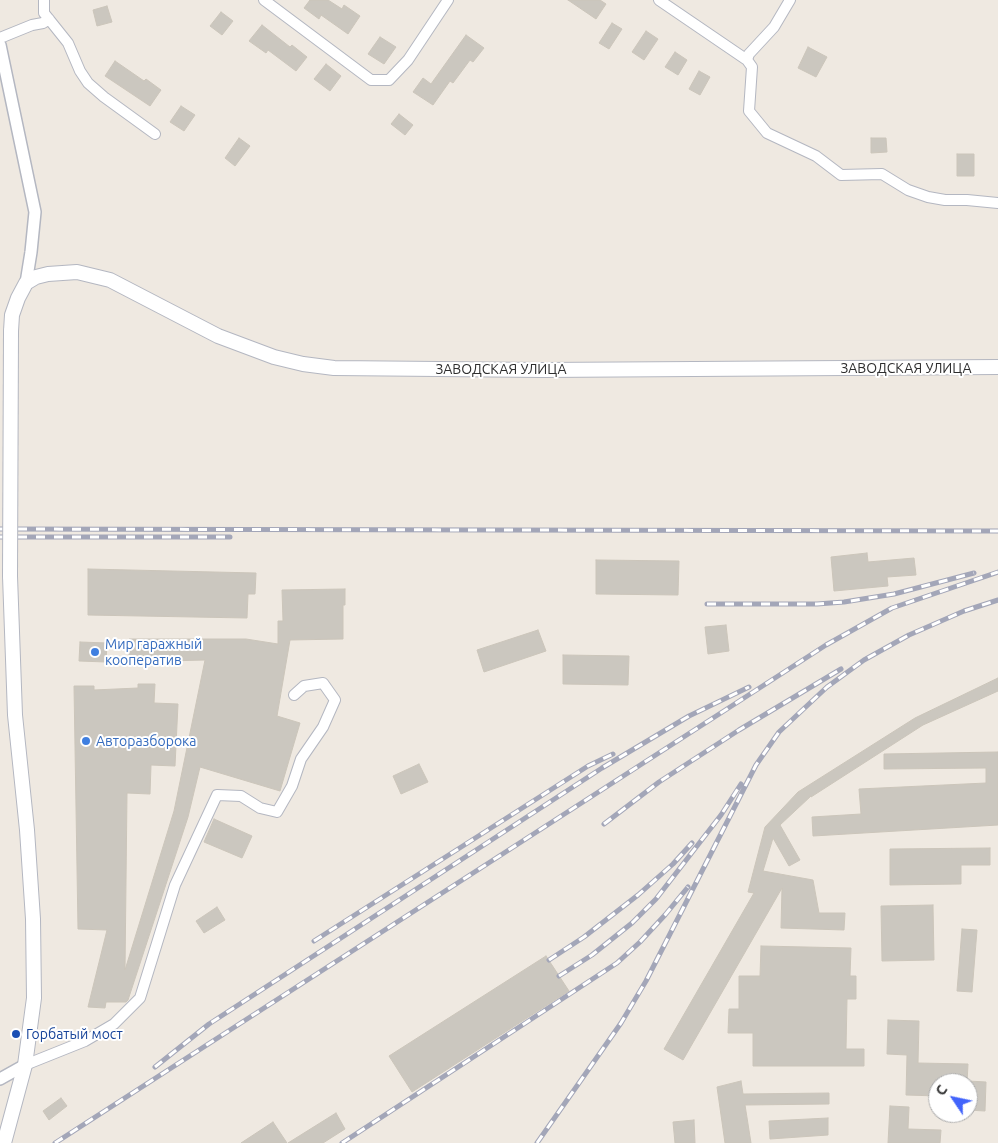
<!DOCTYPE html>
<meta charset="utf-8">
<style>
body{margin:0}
#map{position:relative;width:998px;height:1143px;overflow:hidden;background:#efe9e1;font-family:Ubuntu,sans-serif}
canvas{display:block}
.north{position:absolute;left:928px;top:1073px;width:50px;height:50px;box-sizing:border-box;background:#fff;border:1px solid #ababab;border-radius:50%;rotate:304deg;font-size:14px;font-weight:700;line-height:20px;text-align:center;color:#2e2e2e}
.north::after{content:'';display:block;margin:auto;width:18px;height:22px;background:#4264fb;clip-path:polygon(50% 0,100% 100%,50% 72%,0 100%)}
</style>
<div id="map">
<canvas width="998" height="1143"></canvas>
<div class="north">С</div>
</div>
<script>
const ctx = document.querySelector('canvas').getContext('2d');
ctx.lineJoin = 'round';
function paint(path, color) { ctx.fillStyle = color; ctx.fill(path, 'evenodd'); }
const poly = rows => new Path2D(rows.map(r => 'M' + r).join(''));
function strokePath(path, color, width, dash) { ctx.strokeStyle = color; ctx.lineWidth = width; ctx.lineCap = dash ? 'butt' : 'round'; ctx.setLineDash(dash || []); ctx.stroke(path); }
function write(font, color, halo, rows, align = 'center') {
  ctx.font = font + ' Ubuntu,sans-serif'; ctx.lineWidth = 4; ctx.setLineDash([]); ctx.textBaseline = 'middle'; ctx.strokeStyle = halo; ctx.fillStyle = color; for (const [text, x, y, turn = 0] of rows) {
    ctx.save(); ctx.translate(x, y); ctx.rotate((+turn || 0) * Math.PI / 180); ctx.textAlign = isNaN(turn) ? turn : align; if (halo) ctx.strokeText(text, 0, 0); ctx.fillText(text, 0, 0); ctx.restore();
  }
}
const building = poly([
 [310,0,328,0,342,9,344,5,360,16,348,34,321,15,319,19,304,8,310,0],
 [568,0,600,0,606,4,596,19,568,0],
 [107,6,112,22,97,26,93,10,107,6],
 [221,12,233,21,222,35,210,26,221,12],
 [612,23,622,29,609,49,599,43,612,23],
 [262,25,290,47,292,45,307,57,296,71,268,50,266,53,249,41,262,25],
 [646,31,658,39,644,60,632,52,646,31],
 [466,35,484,48,473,62,470,60,453,83,450,81,433,105,413,92,423,78,431,84,466,35],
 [380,37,396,47,384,64,368,54,380,37],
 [808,47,827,57,816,77,798,68,808,47],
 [675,52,687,60,678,75,665,67,675,52],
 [115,61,144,81,146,79,161,90,150,106,105,76,115,61],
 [326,64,341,76,330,91,314,79,326,64],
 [699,71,710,77,700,95,689,89,699,71],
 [181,106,195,115,184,131,170,122,181,106],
 [399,114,413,125,405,135,391,124,399,114],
 [239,138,250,146,235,166,225,158,239,138],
 [871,138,886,138,887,152,871,153,871,138],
 [957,154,974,154,974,176,957,176,957,154],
 [867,553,868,562,914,558,916,575,887,577,888,586,834,591,831,557,867,553],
 [596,560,679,561,678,595,596,594,596,560],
 [88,569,256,573,255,594,248,594,247,618,88,615,88,569],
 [345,589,345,605,343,605,343,639,290,640,277,716,300,723,280,791,200,767,188,817,128,1000,126,1002,106,1002,105,1008,88,1007,107,930,78,929,74,686,94,686,94,690,138,688,138,684,155,684,154,703,178,704,175,766,151,765,150,794,127,793,125,970,174,811,205,660,129,662,129,639,246,639,278,644,278,621,283,621,282,590,345,589],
 [726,625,729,651,708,654,705,627,726,625],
 [538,630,546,651,484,672,477,650,538,630],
 [80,642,107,643,106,662,79,661,80,642],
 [563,655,629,656,628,685,563,684,563,655],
 [998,678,998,691,923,725,811,797,811,796,780,825,800,860,789,866,773,838,763,871,813,880,819,913,845,913,844,930,781,928,782,888,683,1060,664,1049,754,893,748,892,765,827,798,792,915,718,998,678],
 [998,752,998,825,813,836,812,817,861,814,859,789,986,783,986,768,884,769,884,754,998,752],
 [419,764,428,782,401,794,393,776,419,764],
 [214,819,252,836,242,858,204,842,214,819],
 [990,848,990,865,961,865,961,884,890,885,890,849,990,848],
 [933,905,934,960,882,961,881,906,933,905],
 [217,907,225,920,204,933,196,921,217,907],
 [962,929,977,930,972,992,957,991,962,929],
 [761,946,851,948,850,976,856,976,856,999,847,999,846,1049,864,1049,864,1066,753,1066,753,1033,728,1033,729,1009,739,1009,739,976,760,976,761,946],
 [546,956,569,991,412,1092,389,1056,546,956],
 [888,1020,919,1021,918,1063,968,1064,967,1083,938,1083,938,1096,906,1095,907,1055,887,1054,888,1020],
 [741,1081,743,1094,829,1093,829,1104,745,1105,751,1143,725,1143,717,1087,741,1081],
 [968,1081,986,1082,985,1111,968,1110,968,1081],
 [61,1098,67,1106,49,1120,43,1111,61,1098],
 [890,1106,909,1107,908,1129,941,1130,940,1143,888,1143,890,1106],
 [336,1113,345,1129,323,1143,288,1143,336,1113],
 [828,1118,828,1135,770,1139,769,1121,828,1118],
 [694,1120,695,1143,675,1143,673,1122,694,1120],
 [273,1122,287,1143,241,1143,273,1122]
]);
paint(building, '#cbc7bf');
strokePath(building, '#cbc5ba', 1);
const minor = poly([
 [44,0,44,13,68,43,80,71,88,83,104,97,155,134],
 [264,0,371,80,389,80,408,60,448,0],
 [659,0,747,60,752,67,749,111,767,133,816,156,841,175,882,174,908,190,928,197,945,200,967,200,998,203],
 [0,38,32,25,43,23,49,19],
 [747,60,749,54,774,27,790,0],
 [25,1065,85,1041,114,1024,140,998,175,885,217,795,241,796,260,808,277,812,292,786,301,759,323,727,335,700,323,683,304,686,294,695]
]);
const tertiary = poly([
 [0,45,35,212,31,252,26,283],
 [0,1079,25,1065]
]);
const secondary = poly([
 [11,331,12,315,18,298,26,283,36,277,48,274,77,272,110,280,218,336,274,357,303,364,334,368,543,370,998,367],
 [4,1143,25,1065,34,998,33,919,27,830,15,715,10,576]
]);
strokePath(minor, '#b4b7c1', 12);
strokePath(tertiary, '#b4b7c1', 14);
strokePath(secondary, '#b4b7c1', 16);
strokePath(minor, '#fff', 10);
strokePath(tertiary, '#fff', 11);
strokePath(secondary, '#fff', 14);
const rail = poly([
 [0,529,998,531],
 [0,537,230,537],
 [707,604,817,604,844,602,894,594,974,573],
 [604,824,659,782,739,730,841,669],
 [314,941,588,766,613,754],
 [549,960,584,937,638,895,673,864,692,843],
 [559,976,592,955,632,923,656,899,721,815,741,784],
 [155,1067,209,1024,602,768,689,716,749,687],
 [55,1143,826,645,892,608,998,572],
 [342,1143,617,963,640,942,665,915,688,887],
 [537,1143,621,1023,646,981,756,765,779,732,827,687,864,660,909,635,964,611,998,600]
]);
strokePath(rail, '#a3a6b8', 5);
strokePath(rail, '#fff', 3, [9]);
const secondaryBridge = poly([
 [10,576,11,331]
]);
strokePath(secondaryBridge, '#b4b7c1', 16, []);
strokePath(secondaryBridge, '#fff', 14);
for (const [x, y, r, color] of [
 [95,652,5,"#3f7fe0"],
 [86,741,5,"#3f7fe0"],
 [16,1034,5,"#1a4fb4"]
]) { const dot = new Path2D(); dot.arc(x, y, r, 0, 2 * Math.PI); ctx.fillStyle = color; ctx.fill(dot); strokePath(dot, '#fff', 2); }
write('14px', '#2e2e2e', '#fff', [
 ["ЗАВОДСКАЯ УЛИЦА",906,368],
 ["ЗАВОДСКАЯ УЛИЦА",501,369]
]);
write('14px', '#366cbe', '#fff', [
 ["Мир гаражный",105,644],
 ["кооператив",105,660],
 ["Авторазборока",96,741]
], 'left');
write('14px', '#164399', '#fff', [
 ["Горбатый мост",26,1034]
], 'left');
</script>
